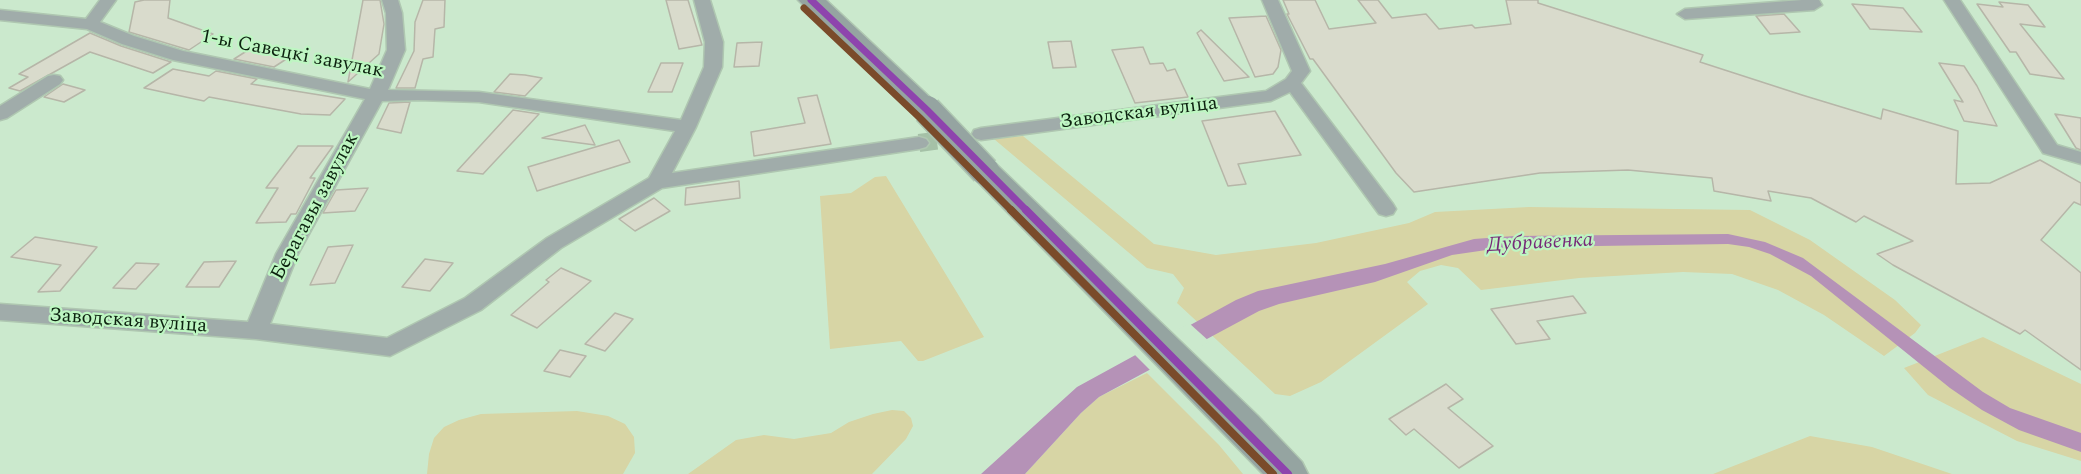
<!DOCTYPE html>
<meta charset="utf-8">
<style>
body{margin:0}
canvas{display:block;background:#cbe9cd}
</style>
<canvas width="2081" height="474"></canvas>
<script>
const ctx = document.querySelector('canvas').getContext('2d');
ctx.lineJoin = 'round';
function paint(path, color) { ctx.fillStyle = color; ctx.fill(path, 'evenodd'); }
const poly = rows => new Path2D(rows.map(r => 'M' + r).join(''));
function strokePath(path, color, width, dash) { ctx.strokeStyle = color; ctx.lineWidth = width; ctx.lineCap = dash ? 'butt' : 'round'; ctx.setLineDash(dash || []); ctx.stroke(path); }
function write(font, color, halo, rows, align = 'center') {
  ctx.font = font + ' Spectral,serif'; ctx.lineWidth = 4.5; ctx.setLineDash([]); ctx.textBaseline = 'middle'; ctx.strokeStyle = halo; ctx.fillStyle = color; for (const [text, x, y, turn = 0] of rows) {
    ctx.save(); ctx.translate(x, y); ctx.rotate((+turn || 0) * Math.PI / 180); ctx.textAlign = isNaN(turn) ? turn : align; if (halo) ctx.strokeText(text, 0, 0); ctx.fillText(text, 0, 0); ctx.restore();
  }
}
paint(poly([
 [1023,136,1154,244,1216,255,1316,243,1409,223,1435,212,1529,207,1750,210,1810,240,1895,300,1921,325,1915,333,1884,356,1824,315,1778,290,1732,274,1683,272,1579,278,1481,290,1458,268,1441,265,1420,271,1407,282,1428,304,1321,382,1290,396,1275,394,1177,303,1184,288,1173,274,1147,268,994,139],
 [886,176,984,337,923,361,918,361,901,341,830,349,820,196,851,193,875,177],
 [1983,337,2081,384,2081,461,2017,441,1928,395,1904,368],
 [1147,373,1219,445,1243,474,1025,474,1081,413,1099,397],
 [892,410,904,411,911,418,913,426,906,439,872,474,688,474,736,440,764,435,794,439,831,433,849,422,873,414],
 [577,411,608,416,625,424,634,437,635,453,623,474,427,474,429,454,434,438,444,427,459,420,481,414],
 [1810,436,1872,447,1952,474,1713,474]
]), '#d7d5a5');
paint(poly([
 [1728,234,1765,242,1803,258,1983,392,2010,408,2081,433,2081,452,2019,430,1982,410,1950,388,1811,276,1770,254,1749,247,1728,244,1532,247,1500,248,1452,255,1375,282,1279,304,1259,311,1099,397,1081,413,1025,474,981,474,1077,387,1236,300,1258,291,1385,264,1474,239,1514,236]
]), '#b592b7');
paint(poly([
 [1189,323,1210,342,1153,373,1133,353]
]), '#cbe9cd');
const building = poly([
 [144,0,170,0,168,18,213,34,189,50,129,32,135,2,144,0],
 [363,0,380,0,384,24,379,54,348,82,363,0],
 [423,0,445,0,444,27,435,29,433,57,423,59,415,88,396,88,414,51,415,22,423,0],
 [666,0,688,0,702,45,679,49,666,0],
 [1283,0,1315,0,1329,29,1376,23,1358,0,1378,0,1392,18,1426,14,1439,29,1472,25,1475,28,1511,24,1506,0,1538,0,1538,3,1703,55,1700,62,1802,95,1881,119,1883,109,1958,131,1956,184,1990,183,2040,160,2081,183,2081,205,2074,202,2041,240,2081,273,2081,370,2025,330,2020,334,1893,265,1877,254,1913,241,1864,216,1856,222,1811,198,1768,191,1771,201,1714,191,1712,178,1628,170,1540,173,1414,192,1396,173,1313,59,1310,59,1287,14,1289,14,1283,0],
 [1999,2,2028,5,2045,27,2020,24,2064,79,2030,74,2016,52,2010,52,1977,4,2003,7,1999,2],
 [1852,4,1903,8,1922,32,1870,29,1852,4],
 [1784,14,1800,32,1770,34,1756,16,1784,14],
 [1266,16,1281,50,1278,67,1273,74,1255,77,1229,18,1266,16],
 [1201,30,1249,77,1224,81,1197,33,1201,30],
 [90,33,121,46,171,62,153,73,90,52,20,91,9,88,28,77,19,74,90,33],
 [1071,41,1076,67,1053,68,1048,42,1071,41],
 [762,42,759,66,734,67,737,43,762,42],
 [253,47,291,56,274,67,234,59,253,47],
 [1143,47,1150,64,1163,63,1167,71,1175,69,1188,97,1135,103,1112,50,1143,47],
 [661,63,683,63,672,92,648,92,661,63],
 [1939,63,1964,66,1977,86,1997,126,1964,121,1954,100,1963,102,1939,63],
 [173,69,209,76,216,71,257,79,251,84,345,99,330,115,301,114,209,97,204,101,144,88,173,69],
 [510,74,525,75,542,78,525,96,494,92,510,74],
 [63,84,85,90,64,102,44,97,63,84],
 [817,95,831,144,754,156,751,132,805,123,798,98,817,95],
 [410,102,401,133,377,128,389,103,410,102],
 [513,110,539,114,483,174,457,171,513,110],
 [1275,111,1301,155,1238,164,1246,184,1228,186,1202,121,1275,111],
 [2055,114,2081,118,2081,150,2076,148,2055,114],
 [585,125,595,145,542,138,585,125],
 [619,140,630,162,537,191,528,167,619,140],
 [298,146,333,146,310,178,315,178,296,214,291,214,286,222,256,223,278,188,266,188,298,146],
 [739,181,740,198,685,205,686,188,739,181],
 [368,188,355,211,323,213,336,190,368,188],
 [654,198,670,211,635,231,619,219,654,198],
 [35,237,97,247,60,291,38,292,61,265,11,257,35,237],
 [353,245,335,283,310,285,328,247,353,245],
 [425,259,453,263,430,291,402,287,425,259],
 [236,261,219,287,186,287,204,262,236,261],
 [136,263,159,264,136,289,113,288,136,263],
 [561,268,591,281,537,328,511,315,549,282,546,280,561,268],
 [1573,296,1586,313,1537,321,1550,339,1516,344,1491,309,1573,296],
 [615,313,633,319,605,351,585,344,615,313],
 [560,350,586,356,570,377,544,371,560,350],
 [1446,384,1463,399,1448,408,1493,446,1459,468,1414,429,1406,435,1389,419,1446,384]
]);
paint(building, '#d9dbcc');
strokePath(building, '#b6b6a8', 1.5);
strokePath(poly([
 [919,143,963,137]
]), '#a5c1a7', 18, [18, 9]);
const minor = poly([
 [100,0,116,0,100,22,134,36,183,51,370,89,387,50,386,13,382,0,398,0,402,13,405,50,388,90,479,92,681,120,704,67,705,42,694,0,710,0,723,42,722,67,696,127,672,173,919,137,926,139,929,143,926,147,919,149,662,188,561,248,481,310,390,356,256,339,0,320,0,304,248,322,276,254,365,99,173,60,122,44,87,29,0,20,0,10,86,19,100,0],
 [418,100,479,102,675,131,649,178,547,238,465,298,387,338,270,324,298,254,382,101,418,100],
 [1262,0,1278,0,1310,71,1301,83,1393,204,1396,209,1393,214,1386,216,1379,214,1290,92,1271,101,981,140,974,138,972,134,974,130,981,128,1266,91,1286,79,1292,71,1262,0],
 [1802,0,1819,0,1822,5,1814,10,1685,19,1677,14,1685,9,1802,0],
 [1944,0,1960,0,2057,145,2081,152,2081,164,2043,153,1944,0],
 [54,75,60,76,63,80,60,84,7,118,0,120,0,106,48,76,54,75]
]);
const primary = poly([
 [798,0,826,0,937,104,942,110,937,116,927,119,917,116,798,0],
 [985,161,996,164,1258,416,1302,462,1308,474,1263,474,974,178,970,171,974,164,985,161]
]);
strokePath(minor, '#afc7b1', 3);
strokePath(primary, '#afc7b1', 3);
paint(minor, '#a0acaa');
paint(primary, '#95a4a1');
const primaryBridge = poly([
 [927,110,985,171]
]);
strokePath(primaryBridge, '#afc7b1', 31, []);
strokePath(primaryBridge, '#95a4a1', 28);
strokePath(poly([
 [811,0,927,110,1027,211]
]), '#8e44ad', 7);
strokePath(poly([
 [1026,210,1288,474]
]), '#8e44ad', 8);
strokePath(poly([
 [804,8,920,118,1012,211]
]), '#7a4b2a', 7);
strokePath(poly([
 [1011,210,1273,474]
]), '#7a4b2a', 8);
write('20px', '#0c220f', '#bef6c2', [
 ["1-ы Савецкі завулак",292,55,11],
 ["Заводская вуліца",1139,114,-7],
 ["Берагавы завулак",316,207,-62],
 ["Заводская вуліца",128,322,4]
]);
write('italic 21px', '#762978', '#bef6c2', [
 ["Дубравенка",1540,244,-3]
]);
</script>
